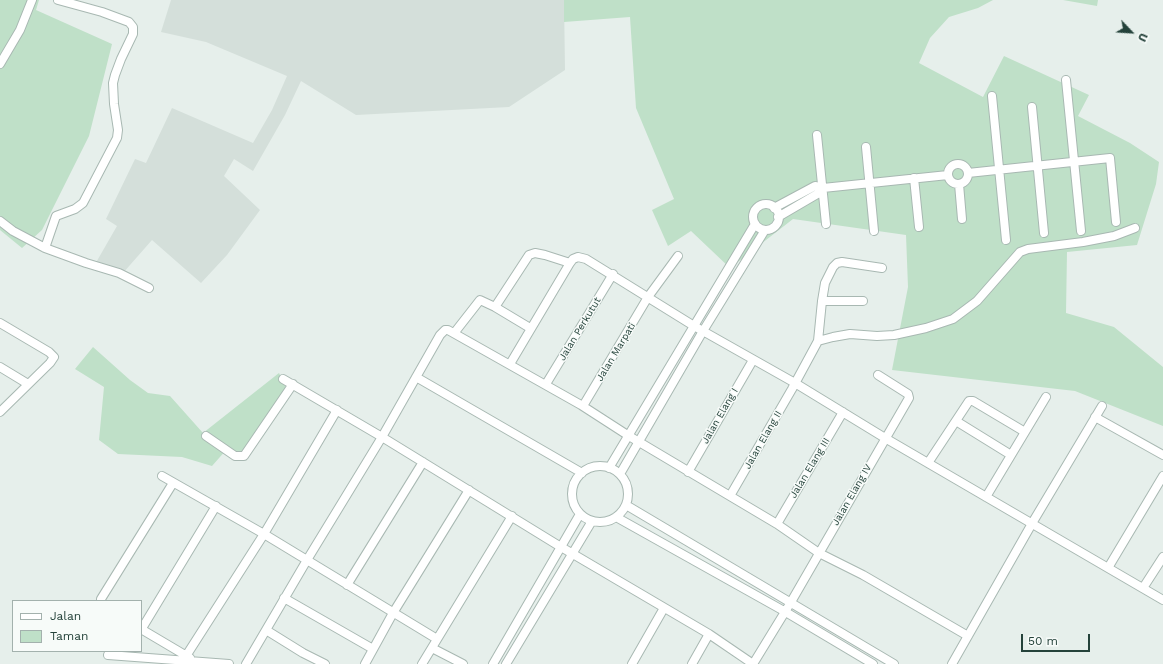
<!DOCTYPE html>
<style>
body{margin:0}
#map{position:relative;width:1163px;height:664px;overflow:hidden;background:#e6efeb;font-family:"Work Sans",sans-serif}
canvas{display:block}
.legend{position:absolute;left:12px;top:600px;width:130px;height:52px;box-sizing:border-box;background:#f7fbf9;border:1px solid #a3b1ad;margin:0;padding:5px 7px;list-style:none;font-size:12px;color:#24423a}
.legend li{display:flex;align-items:center;gap:8px;height:20px}
.legend b{width:20px;border:1px solid #a3b1ad}
.north{position:absolute;left:1111px;top:12px;width:40px;height:40px;-webkit-text-stroke:3px #f7fbf9;paint-order:stroke;rotate:115deg;font-size:11px;font-weight:700;line-height:16px;text-align:center;color:#24423a}
.north::after{content:'';display:block;margin:auto;width:14px;height:18px;background:#24423a;clip-path:polygon(50% 0,100% 100%,50% 72%,0 100%)}
.scale{position:absolute;left:1021px;top:634px;width:69px;height:18px;box-sizing:border-box;border:2px solid #24423a;border-top:0;padding-left:5px;font-size:12px;line-height:14px;white-space:nowrap;color:#24423a;-webkit-text-stroke:3px #f7fbf9;paint-order:stroke}
</style>
<div id="map">
<canvas width="1163" height="664"></canvas>
<ul class="legend">
<li><b style="height:5px;background:#fff"></b>Jalan</li>
<li><b style="height:11px;background:#bfe0c8"></b>Taman</li>
</ul>
<div class="north">U</div>
<div class="scale">50 m</div>
</div>
<script>
const ctx = document.querySelector('canvas').getContext('2d');
ctx.lineJoin = 'round';
function paint(path, color) { ctx.fillStyle = color; ctx.fill(path, 'evenodd'); }
const poly = rows => new Path2D(rows.map(r => 'M' + r).join(''));
function strokePath(path, color, width, dash) { ctx.strokeStyle = color; ctx.lineWidth = width; ctx.lineCap = dash ? 'butt' : 'round'; ctx.setLineDash(dash || []); ctx.stroke(path); }
function write(font, color, halo, rows, align = 'center') {
  ctx.font = font + ' "Work Sans",sans-serif'; ctx.lineWidth = 3; ctx.setLineDash([]); ctx.textBaseline = 'middle'; ctx.strokeStyle = halo; ctx.fillStyle = color; for (const [text, x, y, turn = 0] of rows) {
    ctx.save(); ctx.translate(x, y); ctx.rotate((+turn || 0) * Math.PI / 180); ctx.textAlign = isNaN(turn) ? turn : align; if (halo) ctx.strokeText(text, 0, 0); ctx.fillText(text, 0, 0); ctx.restore();
  }
}
paint(poly([
 [171,0,564,0,565,70,509,107,356,115,301,81,285,115,253,171,234,159,224,176,260,210,227,255,201,283,152,240,123,273,94,266,117,226,106,219,135,159,146,163,172,108,253,143,272,110,287,76,206,42,161,32]
]), '#d4dfda');
paint(poly([
 [0,0,39,0,36,10,112,44,89,136,42,230,22,248,0,230],
 [564,0,993,0,978,8,949,17,930,38,919,63,983,97,1004,56,1089,95,1078,116,1130,143,1159,162,1156,184,1137,245,1067,252,1066,313,1114,327,1163,367,1163,426,1075,391,892,370,908,287,906,235,793,219,730,268,691,231,668,246,652,210,674,199,636,108,630,17,564,22],
 [1063,0,1098,0,1097,6],
 [93,347,130,380,148,393,170,396,203,433,279,373,289,394,246,457,227,449,212,466,182,457,118,454,99,440,104,387,75,369]
]), '#bfe0c8');
const minor = poly([
 [0,64,20,30,32,0],
 [1066,80,1081,231],
 [992,96,1006,240],
 [1032,107,1044,233],
 [817,135,826,224],
 [866,147,874,231],
 '948 174a10 10 0 1 1 20 0a10 10 0 1 1-20 0Z',
 [968,173,1110,158,1116,222],
 [914,178,919,227],
 [959,184,962,219],
 '753 217a13 13 0 1 1 26 0a13 13 0 1 1-26 0Z',
 [774,208,815,186,823,188,948,175],
 [778,217,819,193,823,188],
 [0,221,13,231,45,248,86,263,119,273,149,288],
 [45,248,56,216,75,209,83,203,117,138,118,130,114,104,113,83,115,75,121,59,133,34,133,27,129,22,102,12,58,0],
 [822,301,863,301],
 [495,307,529,255,535,253,545,255,570,263],
 [0,323,49,352,54,357,50,363,0,412],
 [455,332,480,300,495,307,530,328],
 [818,341,833,337,850,334,877,336,894,335,926,328,953,319,977,301,1020,252,1028,249,1083,242,1114,236,1135,228],
 [510,364,570,263,573,259,578,257,586,259,694,326,795,383,885,438,1163,600],
 [0,367,28,384],
 [416,377,582,473],
 [283,379,382,437,556,544,709,634,753,664],
 [546,384,613,274],
 [583,406,648,297,678,256],
 [1095,417,1163,455],
 [956,421,1011,455],
 [206,436,235,456,244,456,293,384],
 [928,463,969,401,973,401,1025,432],
 '572 494a28 28 0 1 1 56 0a28 28 0 1 1-56 0Z',
 [609,468,755,224],
 [688,472,753,360],
 [620,474,703,331,765,230],
 [162,476,264,534,437,639],
 [730,496,792,389,818,341,822,301,825,283,833,267,837,263,842,262,882,268],
 [986,497,1046,397],
 [626,505,894,664],
 [616,517,784,611,873,664],
 [777,524,843,412],
 [1108,568,1163,476],
 [347,585,423,462],
 [1143,588,1163,557],
 [284,598,373,649],
 [101,601,101,599,173,483],
 [141,629,190,658],
 [141,630,216,506],
 [266,630,303,653,325,664],
 [432,648,463,664],
 [108,655,229,664],
 [186,656,264,534,337,410],
 [246,664,307,560,382,437,440,335,445,330,448,330,581,405,629,436,777,524,819,553,863,575,968,636],
 [365,664,393,613,469,490],
 [422,664,512,516],
 [493,664,580,514],
 [506,664,592,521],
 [632,664,664,608],
 [692,664,709,634],
 [753,664,791,602,909,398,908,394,878,375],
 [952,664,1034,520,1102,406]
]);
strokePath(minor, '#a8b8b2', 10);
strokePath(minor, '#fff', 8);
write('10px', '#24423a', '#f7fbf9', [
 ["Jalan Perkutut",580,329,-59],
 ["Jalan Marpati",616,352,-59],
 ["Jalan Elang I",720,416,-60],
 ["Jalan Elang II",763,440,-60],
 ["Jalan Elang III",810,468,-59],
 ["Jalan Elang IV",852,495,-60]
]);
</script>
